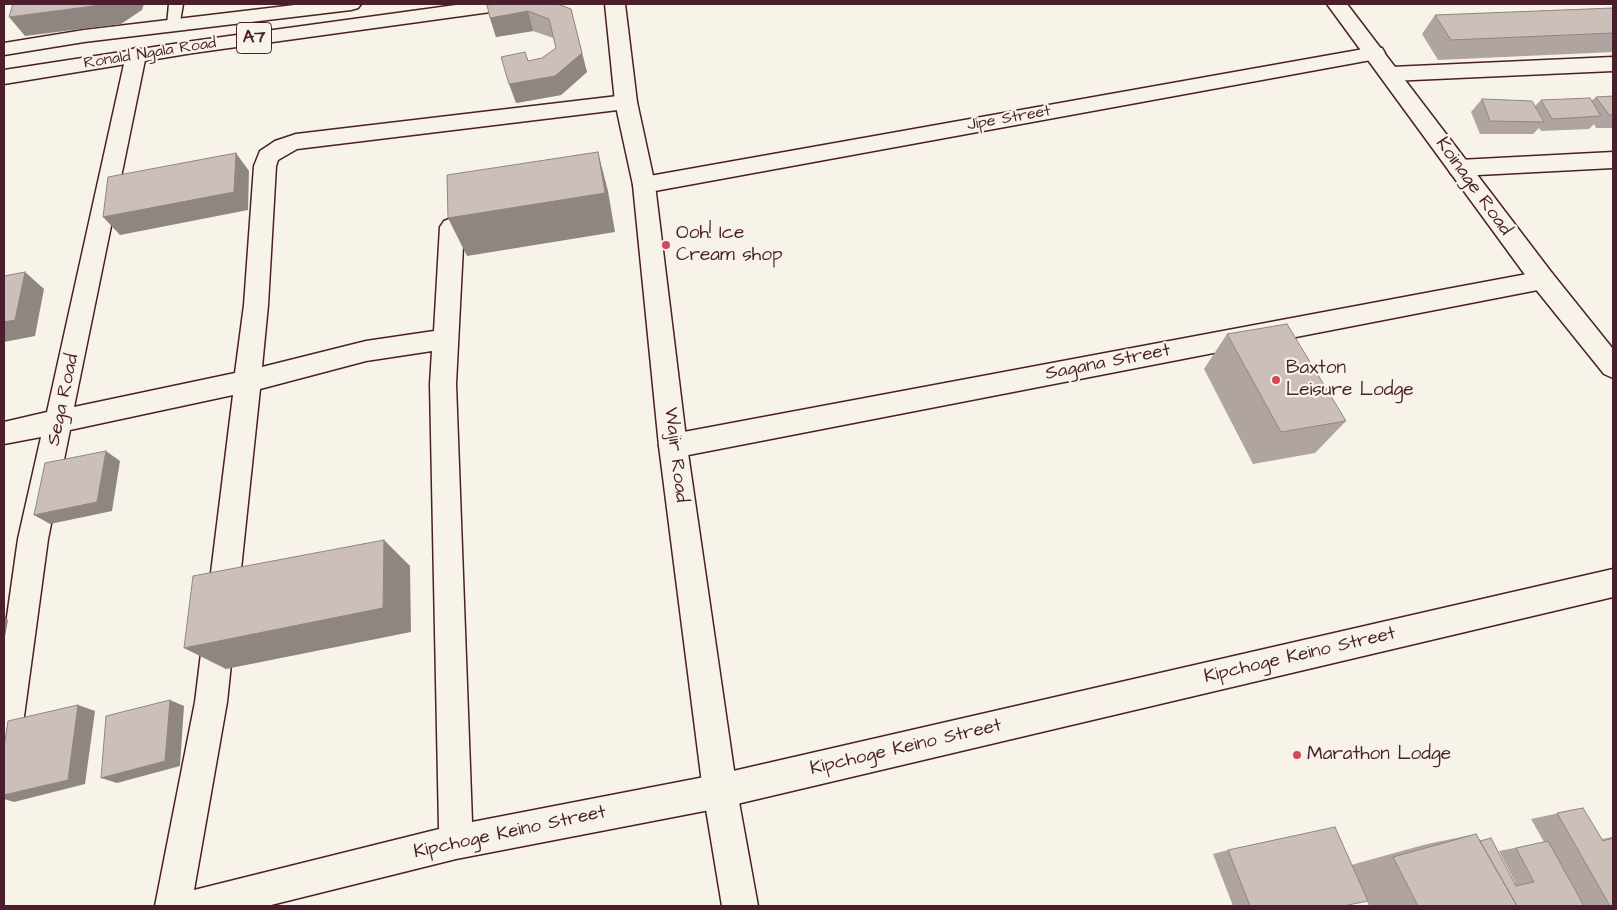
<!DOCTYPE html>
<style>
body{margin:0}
#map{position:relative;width:1617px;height:910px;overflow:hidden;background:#f7f3e8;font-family:"Architects Daughter",sans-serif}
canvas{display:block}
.frame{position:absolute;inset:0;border:5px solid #4a1f2b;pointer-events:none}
</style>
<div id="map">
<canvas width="1617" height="910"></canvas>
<div class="frame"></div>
</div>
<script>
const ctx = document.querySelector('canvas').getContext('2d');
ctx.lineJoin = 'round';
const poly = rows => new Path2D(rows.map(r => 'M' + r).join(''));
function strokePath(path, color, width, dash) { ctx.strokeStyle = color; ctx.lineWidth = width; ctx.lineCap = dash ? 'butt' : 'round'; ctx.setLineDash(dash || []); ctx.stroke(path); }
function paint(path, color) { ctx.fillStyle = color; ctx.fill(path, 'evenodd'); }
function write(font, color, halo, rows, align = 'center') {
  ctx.font = font + ' "Architects Daughter",sans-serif'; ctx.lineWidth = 4.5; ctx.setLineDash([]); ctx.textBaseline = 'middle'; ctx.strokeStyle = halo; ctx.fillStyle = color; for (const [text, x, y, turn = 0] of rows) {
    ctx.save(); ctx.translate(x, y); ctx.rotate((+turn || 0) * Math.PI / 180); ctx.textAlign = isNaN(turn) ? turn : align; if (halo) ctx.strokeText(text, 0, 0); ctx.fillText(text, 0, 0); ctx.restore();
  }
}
const service = poly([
 [169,4,183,4,179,28,169,28,167,25,169,4]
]);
const minor = poly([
 [1375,47,1382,48,1385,53,1382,58,644,193,636,191,633,185,636,179,644,177,1375,47],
 [136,48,143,50,146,55,74,407,235,373,244,305,254,166,260,151,275,141,296,134,626,95,633,97,637,102,633,107,626,109,297,149,278,160,276,166,268,305,262,367,366,341,434,331,440,227,444,221,452,218,460,221,464,227,456,384,472,822,720,774,1613,569,1613,597,720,808,456,859,267,906,155,906,195,702,233,395,70,430,48,539,20,746,16,758,4,762,4,638,18,539,41,437,4,444,4,422,47,412,126,55,129,50,136,48],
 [432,351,430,384,439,829,194,890,227,702,260,389,366,361,432,351],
 [1613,57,1613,71,1391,81,1384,79,1381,74,1384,69,1391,67,1613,57],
 [1613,152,1613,168,1459,176,1451,174,1448,168,1451,162,1459,160,1613,152],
 [1543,271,1552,273,1555,280,1552,287,1543,289,673,458,663,454,659,446,663,438,673,434,1543,271]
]);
const tertiary = poly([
 [605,4,625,4,637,102,655,185,687,446,737,791,758,906,722,906,703,791,659,446,633,185,615,102,605,4],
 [1327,4,1347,4,1552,273,1613,349,1613,378,1604,374,1534,287,1327,4]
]);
const trunk = poly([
 [303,4,361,4,358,8,351,10,84,42,4,55,4,43,84,30,303,4],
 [463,4,515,4,512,8,505,10,193,53,4,84,4,70,193,41,463,4]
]);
strokePath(service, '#4a1f2b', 3);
strokePath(minor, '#4a1f2b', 3);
strokePath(tertiary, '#4a1f2b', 3);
strokePath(trunk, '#4a1f2b', 3);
paint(service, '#f7f3e8');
paint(minor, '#f7f3e8');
paint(tertiary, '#f7f3e8');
paint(trunk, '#f7f3e8');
paint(poly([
 [558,4,587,72,561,95,516,103,528,61,542,58,556,48,553,38,533,31,496,37,490,18],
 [1613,8,1613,52,1438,60,1422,34,1435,15],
 [1613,96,1613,128,1596,128,1594,124,1589,129,1541,131,1539,128,1533,134,1480,134,1471,112,1482,99,1535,106,1541,100,1591,101,1596,97],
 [1227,334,1346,421,1315,453,1253,464,1204,369],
 [1583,808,1602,839,1613,837,1613,906,1369,906,1367,901,1343,906,1233,906,1213,854,1228,850,1351,865,1427,844,1476,834,1480,840,1516,884,1499,851,1544,842,1531,819]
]), '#afa49f');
paint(poly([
 [108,4,144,4,142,10,121,24,25,36,9,17],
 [571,9,587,72,561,95,516,103,509,84,555,76],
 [528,11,533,31,496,37,490,18],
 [598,152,608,191,615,232,467,256,448,218],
 [236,153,249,171,248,210,120,235,103,217],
 [25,272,44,289,35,336,4,342,4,322],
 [106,451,120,461,112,511,50,524,34,515],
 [384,540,410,566,411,632,226,669,184,648],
 [4,618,8,620,4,642],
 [170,700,184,706,180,766,117,783,101,778],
 [78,705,95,711,85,784,14,802,4,799,4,795]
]), '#8f8682');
const building = poly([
 [13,4,108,4,9,17,13,4],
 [495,4,558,4,571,9,582,53,555,76,509,84,501,57,525,52,528,61,542,58,556,48,549,19,528,11,490,18,487,5,495,4],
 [1613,8,1613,33,1451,40,1435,15,1613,8],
 [1613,96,1613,115,1609,115,1596,97,1613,96],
 [1590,98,1601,116,1552,119,1541,100,1590,98],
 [1482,99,1532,101,1544,122,1490,121,1482,99],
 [598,152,605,193,448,218,447,175,598,152],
 [236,153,234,192,103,217,108,177,236,153],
 [25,272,15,320,4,322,4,276,25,272],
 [1287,324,1346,421,1281,432,1227,334,1287,324],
 [106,451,97,502,34,515,45,463,106,451],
 [384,540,383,608,184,648,193,576,384,540],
 [170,700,165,761,101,778,106,716,170,700],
 [78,705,68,780,4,795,4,747,8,721,78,705],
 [1583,808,1603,841,1613,838,1613,906,1610,906,1557,813,1583,808],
 [1335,827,1368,901,1343,906,1250,906,1228,850,1335,827],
 [1476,834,1517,906,1418,906,1393,857,1476,834],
 [1491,838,1516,886,1534,882,1516,848,1548,841,1584,906,1517,906,1480,841,1491,838]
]);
paint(building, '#ccbfb9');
strokePath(building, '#8f8682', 1);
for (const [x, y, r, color] of [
 [666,245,5,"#d1495b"],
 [1276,380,5,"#d1495b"],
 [1297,755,5,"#d1495b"]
]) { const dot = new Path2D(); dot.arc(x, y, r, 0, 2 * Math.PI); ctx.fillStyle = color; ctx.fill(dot); strokePath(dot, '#f7f3e8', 2); }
write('16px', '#4a1f2b', '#f7f3e8', [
 ["Ronald Ngala Road",150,54,-9],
 ["Jipe Street",1009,119,-10]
]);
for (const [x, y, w] of [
 [254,38,35]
]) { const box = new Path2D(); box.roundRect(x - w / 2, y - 15.5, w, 31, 4); ctx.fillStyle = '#f7f3e8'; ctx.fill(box); strokePath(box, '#4a1f2b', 1); }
write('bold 18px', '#4a1f2b', null, [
 ["A7",254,38]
]);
write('19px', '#4a1f2b', '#f7f3e8', [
 ["Koinage Road",1473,187,54],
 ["Sagana Street",1108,363,-11],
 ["Sega Road",64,400,-78],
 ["Wajir Road",675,455,83],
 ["Kipchoge Keino Street",1300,656,-13],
 ["Kipchoge Keino Street",906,748,-13],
 ["Kipchoge Keino Street",510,833,-12]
]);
write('19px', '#4a1f2b', '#f7f3e8', [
 ["Ooh! Ice",676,234],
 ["Cream shop",676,256],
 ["Baxton",1286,369],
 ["Leisure Lodge",1286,391],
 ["Marathon Lodge",1307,755]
], 'left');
</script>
